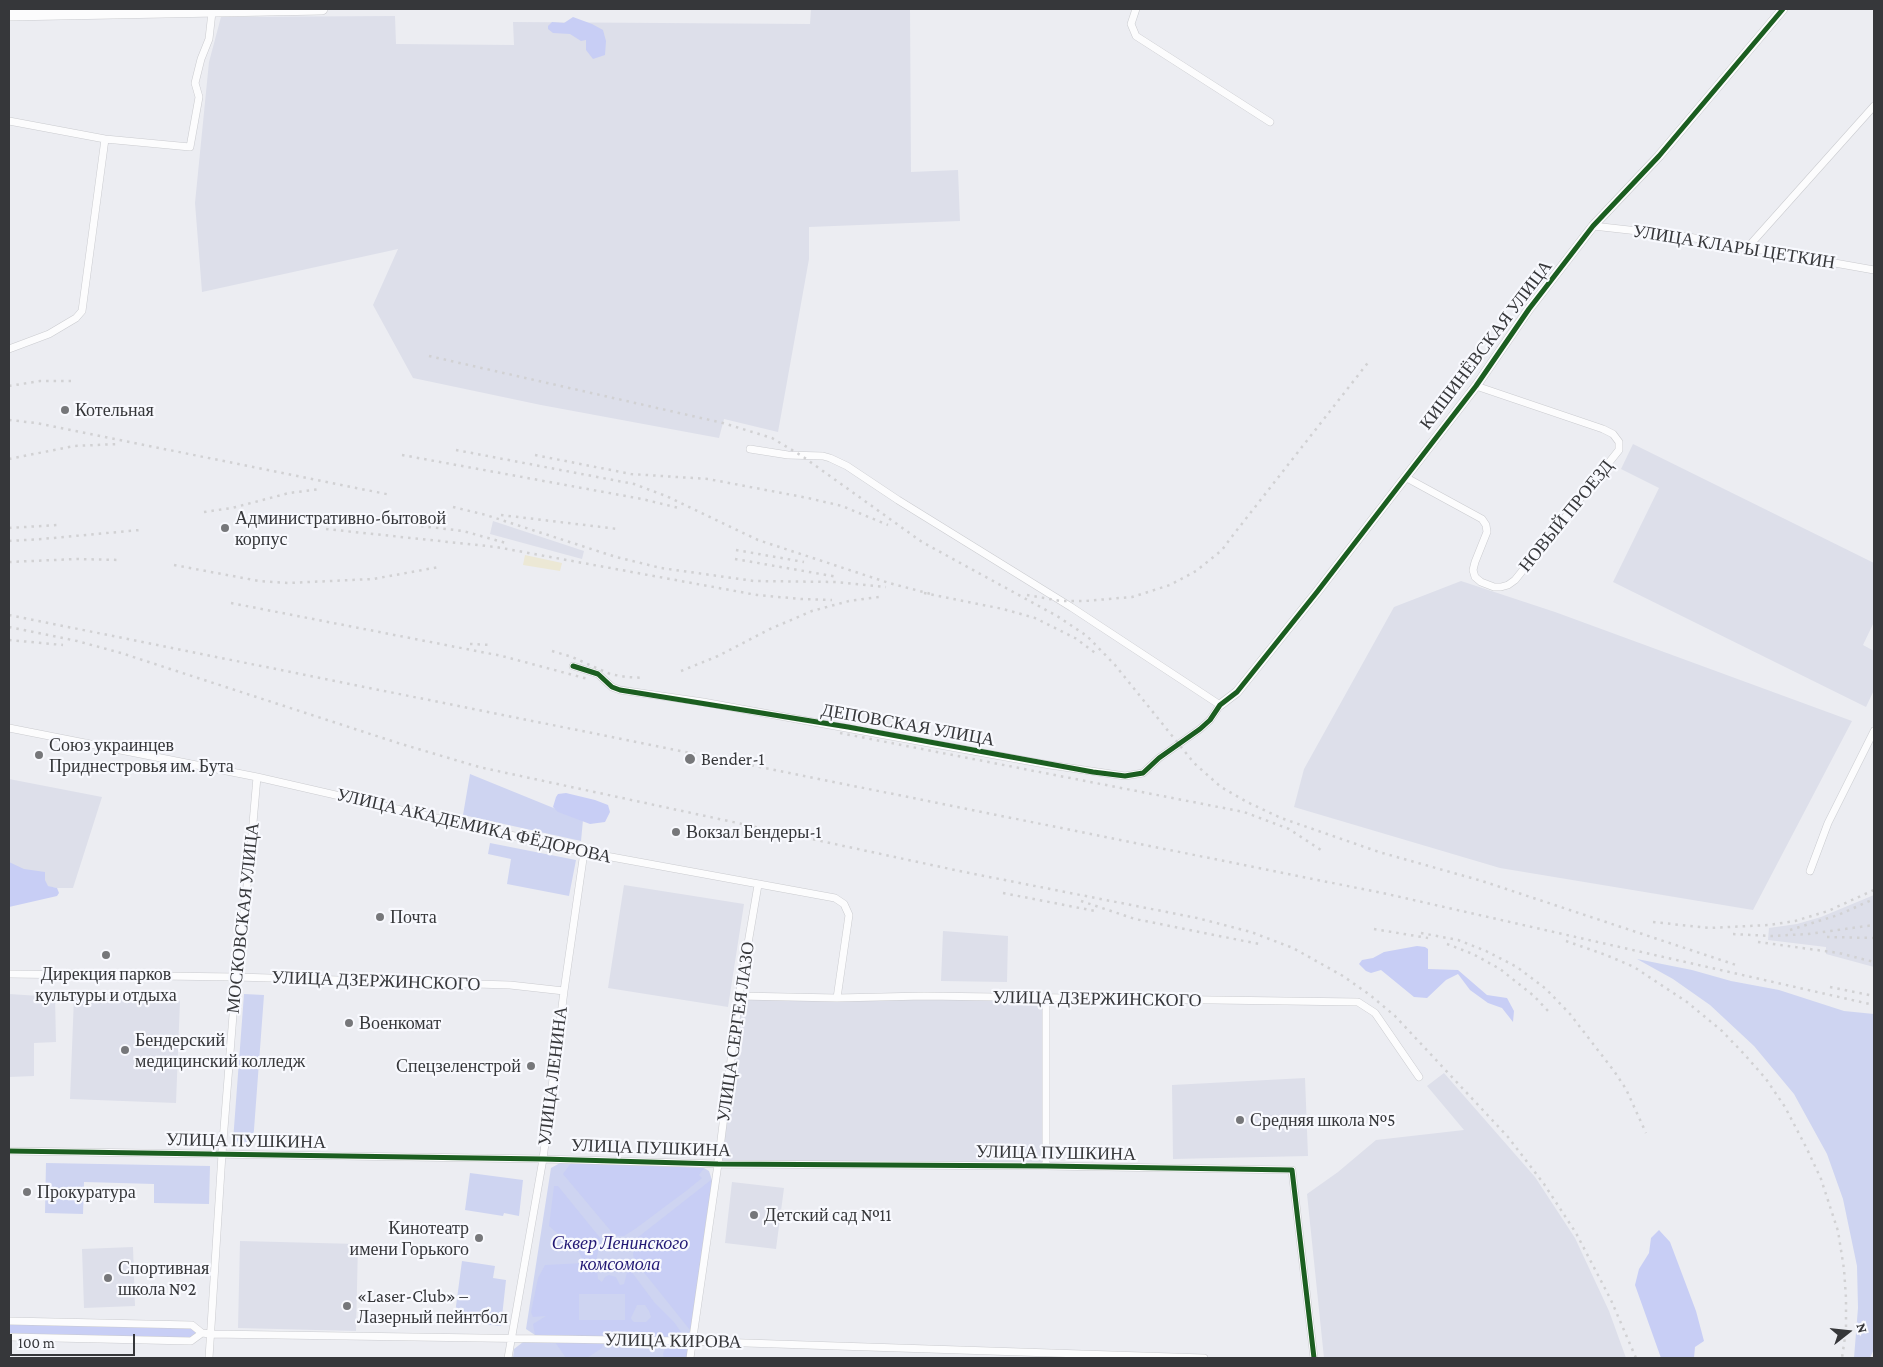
<!DOCTYPE html>
<meta charset="utf-8">
<style>
body{margin:0}
#map{position:relative;width:1883px;height:1367px;overflow:hidden;background:#ecedf2;font-family:"Crimson Pro",serif}
canvas{display:block}
.frame{position:absolute;inset:0;border:10px solid #36373a;pointer-events:none}
.north{position:absolute;left:1823px;top:1307px;width:50px;height:50px;-webkit-text-stroke:4px #f8f9fe;paint-order:stroke;rotate:74deg;font-size:14px;font-weight:700;line-height:20px;text-align:center;color:#36373a}
.north::after{content:'';display:block;margin:auto;width:18px;height:22px;background:#36373a;clip-path:polygon(50% 0,100% 100%,50% 72%,0 100%)}
.scale{position:absolute;left:10px;top:1334px;width:125px;height:22px;box-sizing:border-box;border:2px solid #36373a;border-top:0;padding-left:6px;font-size:15px;line-height:18px;white-space:nowrap;color:#36373a;-webkit-text-stroke:4px #f8f9fe;paint-order:stroke}
</style>
<div id="map">
<canvas width="1883" height="1367"></canvas>
<div class="frame"></div>
<div class="north">N</div>
<div class="scale">100 m</div>
</div>
<script>
const ctx = document.querySelector('canvas').getContext('2d');
ctx.lineJoin = 'round';
function paint(path, color) { ctx.fillStyle = color; ctx.fill(path, 'evenodd'); }
const poly = rows => new Path2D(rows.map(r => 'M' + r).join(''));
function strokePath(path, color, width, dash) { ctx.strokeStyle = color; ctx.lineWidth = width; ctx.lineCap = dash ? 'butt' : 'round'; ctx.setLineDash(dash || []); ctx.stroke(path); }
function write(font, color, halo, rows, align = 'center') {
  ctx.font = font + ' "Crimson Pro",serif'; ctx.lineWidth = 4.5; ctx.setLineDash([]); ctx.textBaseline = 'middle'; ctx.strokeStyle = halo; ctx.fillStyle = color; for (const [text, x, y, turn = 0] of rows) {
    ctx.save(); ctx.translate(x, y); ctx.rotate((+turn || 0) * Math.PI / 180); ctx.textAlign = isNaN(turn) ? turn : align; if (halo) ctx.strokeText(text, 0, 0); ctx.fillText(text, 0, 0); ctx.restore();
  }
}
paint(poly([
 [811,9,910,9,911,172,958,170,960,221,809,227,809,259,778,432,724,419,719,438,541,405,413,378,373,305,398,249,202,292,195,203,209,62,221,17,395,16,396,44,514,45,513,22,810,24],
 [1633,444,1874,563,1874,622,1863,645,1874,651,1874,690,1866,707,1613,582,1659,488,1621,469],
 [493,521,584,551,582,559,490,534],
 [1461,581,1555,612,1852,721,1753,910,1500,868,1294,807,1304,769,1394,607],
 [9,779,102,797,73,888,57,888,9,880],
 [624,885,744,904,728,1007,608,988],
 [1874,895,1874,967,1826,954,1826,947,1768,940,1769,928,1797,924,1821,917],
 [943,931,1008,936,1007,982,941,981],
 [9,994,55,997,56,1042,34,1043,34,1076,9,1077],
 [739,996,1046,999,1046,1166,718,1164],
 [74,997,180,1001,176,1103,70,1099],
 [1444,1073,1535,1177,1575,1238,1609,1311,1626,1358,1324,1358,1307,1194,1338,1172,1376,1140,1464,1130,1427,1086],
 [1305,1078,1308,1156,1173,1159,1172,1085],
 [732,1182,784,1188,776,1249,725,1243],
 [240,1241,358,1244,356,1331,238,1328],
 [133,1247,135,1306,84,1308,82,1249]
]), '#dddfea');
paint(poly([
 [470,774,583,820,581,841,463,815],
 [490,843,576,860,569,896,507,884,511,859,488,854],
 [1637,959,1692,970,1731,981,1779,990,1844,1011,1874,1014,1874,1349,1870,1358,1854,1358,1858,1308,1857,1266,1843,1199,1827,1154,1794,1094,1754,1046,1710,1005,1673,979],
 [244,994,264,995,253,1143,233,1141],
 [46,1163,210,1166,209,1204,154,1203,154,1184,84,1182,83,1214,45,1213],
 [560,1163,704,1168,709,1171,713,1183,692,1328,687,1337,677,1338,535,1335,526,1329,551,1168],
 [470,1173,523,1180,519,1216,504,1213,503,1216,465,1210],
 [462,1261,495,1266,493,1278,506,1280,501,1326,454,1321],
 [527,1339,693,1341,690,1358,513,1358,514,1349]
]), '#ced4f1');
paint(poly([
 [573,17,592,24,603,30,606,41,605,55,593,59,586,50,586,40,581,41,570,34,553,33,548,29,548,26,552,22,564,23],
 [566,793,595,800,608,805,610,812,605,822,590,824,558,812,553,807,556,797,558,794],
 [9,862,24,869,45,872,45,880,48,886,57,888,59,893,57,896,9,907],
 [1417,946,1425,947,1428,949,1428,969,1458,970,1487,995,1507,998,1514,1011,1513,1022,1502,1008,1488,1003,1470,990,1458,974,1446,980,1427,998,1414,997,1381,970,1371,973,1366,971,1359,964,1362,960,1373,958,1384,952],
 [571,1163,704,1168,699,1175,702,1178,686,1191,635,1229,624,1236,615,1236,563,1174],
 [711,1180,713,1183,706,1218,692,1328,690,1330,634,1260,633,1254,637,1238],
 [554,1186,558,1186,601,1239,596,1261,598,1279,602,1282,605,1277,609,1275,616,1277,620,1285,624,1284,627,1272,631,1271,654,1302,674,1322,681,1332,677,1338,535,1335,533,1324,546,1316,533,1317,531,1312,538,1278,545,1265,584,1263,579,1252,549,1226],
 [579,1294,625,1294,625,1320,579,1320],
 [637,1305,645,1305,649,1311,651,1317,646,1322,634,1322,632,1320,631,1318],
 [1659,1230,1670,1242,1696,1311,1704,1341,1695,1347,1694,1358,1661,1358,1635,1285,1639,1269,1649,1253,1651,1238],
 [9,1321,192,1325,202,1333,191,1341,9,1337],
 [553,1339,604,1340,602,1348,587,1358,566,1358],
 [667,1344,689,1344,690,1358,664,1358,663,1354]
]), '#c8cef5');
paint(poly([
 [525,555,562,563,560,571,523,565]
]), '#ece8d5');
const minor = poly([
 [1136,9,1131,24,1136,36,1270,122],
 [9,121,105,139,190,147,199,97,195,83,201,59,209,39,212,12],
 [1593,226,1683,236,1874,270],
 [1748,247,1874,106],
 [9,349,49,334,76,318,82,311,105,139],
 [1405,477,1482,519,1486,525,1487,532,1475,562,1473,570,1475,577,1481,582,1494,587,1501,587,1508,585,1515,580,1619,450,1619,442,1613,434,1603,429,1476,386],
 [573,666,598,674,612,687,620,690,703,702,1050,765,1125,776,1143,773,1159,758,1200,729,1210,720,1220,705,1071,607,898,500,847,466,830,458,823,456,788,455,750,449],
 [9,728,257,777,584,852,835,898,844,904,849,915,837,998],
 [1810,871,1828,823,1874,731],
 [9,974,236,977,510,985,564,991],
 [739,996,837,998,924,996,1358,1002,1375,1013,1419,1077],
 [9,1151,543,1159,718,1164,1046,1166,1292,1170,1314,1358],
 [1046,1166,1046,999],
 [9,1321,192,1325,202,1333],
 [9,1337,191,1341,202,1333,210,1334,685,1341,1204,1358],
 [209,1358,222,1154,236,977,249,869,257,777],
 [508,1358,543,1159,564,991,584,852],
 [690,1358,718,1164,739,996,758,885]
]);
const tertiary = poly([
 [1220,705,1237,692,1317,592,1476,386,1529,309,1593,226,1659,156,1783,9]
]);
const primary = poly([
 [9,15,322,9]
]);
strokePath(minor, '#cacbcf', 8);
strokePath(tertiary, '#cacbcf', 10);
strokePath(primary, '#cacbcf', 12);
strokePath(minor, '#fcfcfd', 7);
strokePath(tertiary, '#fcfcfd', 9);
strokePath(primary, '#fcfcfd', 11);
strokePath(poly([
 [429,356,723,423,772,438,802,456,922,542,1057,616,1087,636,1115,665,1194,763,1221,787,1247,802,1281,818,1379,852,1482,881,1736,965],
 [9,386,40,381,71,381],
 [9,420,36,423,391,495],
 [456,450,634,484,666,496,758,540,889,583,931,594],
 [402,455,642,499,679,508],
 [535,455,631,474,708,479,808,498,842,506,888,525],
 [9,459,74,446,118,444],
 [453,507,486,515,616,557,661,568,754,581,836,582,886,587],
 [204,512,232,508,289,493,321,489],
 [501,515,618,529],
 [421,526,463,531,506,543],
 [9,528,57,525],
 [326,529,496,547,757,595,801,599,832,600],
 [9,541,42,539,140,530],
 [736,550,804,562],
 [735,559,838,577],
 [9,562,77,559,121,560],
 [174,565,259,581,288,583,373,579,439,567],
 [924,593,1003,609,1035,618,1075,638,1098,655],
 [1027,595,1061,601,1085,601,1132,597,1170,585,1196,571,1222,550,1230,539,1370,360],
 [231,603,502,656,588,679],
 [9,615,1387,894,1874,1005],
 [9,627,77,641,121,653,398,743,479,767,964,872,1197,918,1251,932,1293,948,1343,976,1370,995,1395,1016,1508,1137,1544,1184,1576,1233,1611,1300,1636,1358],
 [9,640,63,645],
 [470,644,492,645],
 [552,651,572,657,610,674,626,677,644,678],
 [681,671,718,656,770,629,812,611,849,601,879,597],
 [840,733,1244,812,1289,829,1324,852],
 [1003,893,1095,911],
 [1081,901,1135,919,1259,944],
 [1653,922,1709,928,1769,925,1795,921,1828,911,1874,890],
 [1374,929,1428,938],
 [1790,930,1838,915,1874,899],
 [1421,933,1458,940,1486,951,1517,967,1546,989,1570,1014,1614,1071,1626,1089,1646,1133],
 [1733,934,1772,936,1808,934,1874,925],
 [1827,937,1874,938],
 [1566,941,1606,955,1634,967,1687,1002,1722,1031,1744,1054,1766,1079,1785,1107,1807,1149,1821,1179,1838,1231,1844,1269,1846,1298,1846,1330,1842,1358],
 [1758,942,1839,953,1874,962],
 [1447,944,1473,954,1500,969,1534,996,1550,1013],
 [1830,987,1874,996]
]), '#d1d1d3', 2.5, [2.5, 5]);
strokePath(poly([
 [573,666,598,674,612,687,620,690,848,727,1093,772,1125,776,1143,773,1159,758,1200,729,1210,720,1220,705,1237,692,1317,592,1476,386,1529,309,1593,226,1659,156,1783,9],
 [9,1151,543,1159,718,1164,1046,1166,1292,1170,1314,1358]
]), '#1b5e20', 5);
for (const [x, y, r, color] of [
 [65,410,5,"#76777a"],
 [225,528,5,"#76777a"],
 [39,755,5,"#76777a"],
 [690,759,6,"#76777a"],
 [676,832,5,"#76777a"],
 [380,917,5,"#76777a"],
 [106,955,5,"#76777a"],
 [349,1023,5,"#76777a"],
 [125,1050,5,"#76777a"],
 [531,1066,5,"#76777a"],
 [1240,1120,5,"#76777a"],
 [27,1192,5,"#76777a"],
 [754,1215,5,"#76777a"],
 [479,1238,5,"#76777a"],
 [108,1278,5,"#76777a"],
 [347,1306,5,"#76777a"]
]) { const dot = new Path2D(); dot.arc(x, y, r, 0, 2 * Math.PI); ctx.fillStyle = color; ctx.fill(dot); strokePath(dot, '#f8f9fe', 2); }
write('18px', '#36373a', '#f8f9fe', [
 ["УЛИЦА КЛАРЫ ЦЕТКИН",1734,247,9],
 ["КИШИНЁВСКАЯ УЛИЦА",1486,345,-53],
 ["НОВЫЙ ПРОЕЗД",1566,516,-51],
 ["ДЕПОВСКАЯ УЛИЦА",908,725,10],
 ["УЛИЦА АКАДЕМИКА ФЁДОРОВА",474,826,13],
 ["МОСКОВСКАЯ УЛИЦА",243,918,-84],
 ["УЛИЦА ДЗЕРЖИНСКОГО",376,981,2],
 ["УЛИЦА ДЗЕРЖИНСКОГО",1097,999,1],
 ["УЛИЦА СЕРГЕЯ ЛАЗО",736,1032,-82],
 ["УЛИЦА ЛЕНИНА",553,1076,-83],
 ["УЛИЦА ПУШКИНА",246,1141,1],
 ["УЛИЦА ПУШКИНА",651,1148,2],
 ["УЛИЦА ПУШКИНА",1056,1153,1],
 ["УЛИЦА КИРОВА",673,1341,1]
]);
write('18px', '#36373a', '#f8f9fe', [
 ["Котельная",75,410],
 ["Административно-бытовой",235,518],
 ["корпус",235,539],
 ["Союз украинцев",49,745],
 ["Приднестровья им. Бута",49,766],
 ["Bender-1",701,759],
 ["Вокзал Бендеры-1",686,832],
 ["Почта",390,917],
 ["Дирекция парков",106,974,"center"],
 ["культуры и отдыха",106,995,"center"],
 ["Военкомат",359,1023],
 ["Бендерский",135,1040],
 ["медицинский колледж",135,1061],
 ["Спецзеленстрой",521,1066,"right"],
 ["Средняя школа №5",1250,1120],
 ["Прокуратура",37,1192],
 ["Детский сад №11",764,1215],
 ["Кинотеатр",469,1228,"right"],
 ["имени Горького",469,1249,"right"],
 ["Спортивная",118,1268],
 ["школа №2",118,1289],
 ["«Laser-Club» –",357,1296],
 ["Лазерный пейнтбол",357,1317]
], 'left');
write('italic 18px', '#221874', '#f8f9fe', [
 ["Сквер Ленинского",620,1243],
 ["комсомола",620,1264]
]);
</script>
